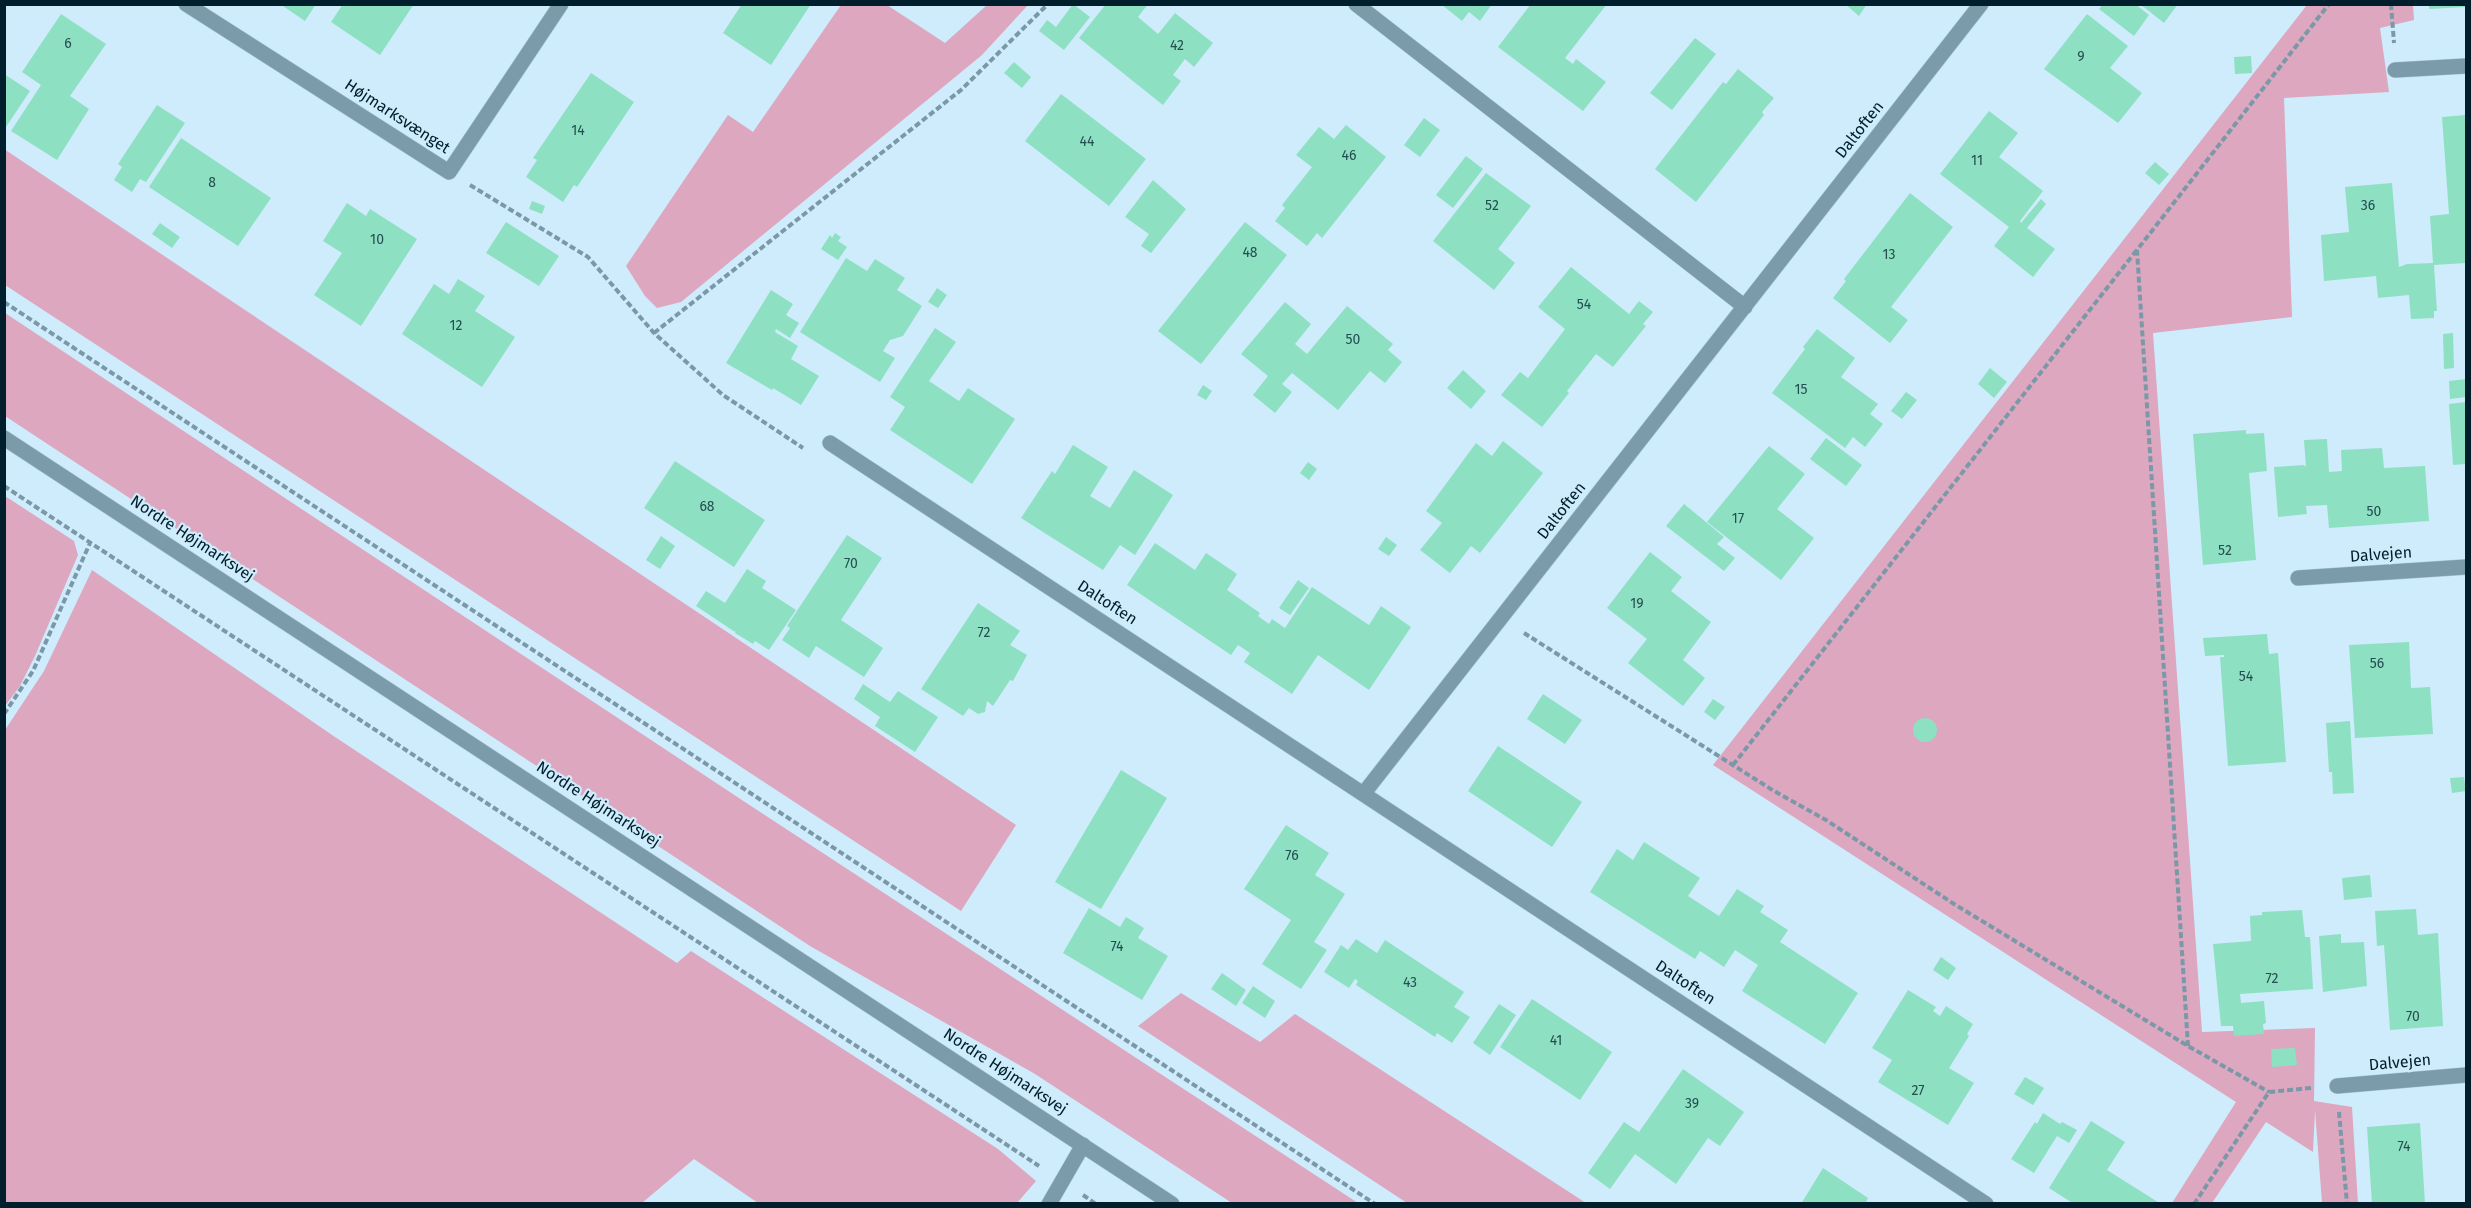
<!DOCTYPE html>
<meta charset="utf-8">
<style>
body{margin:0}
#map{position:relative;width:2471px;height:1208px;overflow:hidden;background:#ceecfb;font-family:"Fira Sans",sans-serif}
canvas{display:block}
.frame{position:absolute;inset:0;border:6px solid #001e2b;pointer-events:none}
</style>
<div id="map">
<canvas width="2471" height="1208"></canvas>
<div class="frame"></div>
</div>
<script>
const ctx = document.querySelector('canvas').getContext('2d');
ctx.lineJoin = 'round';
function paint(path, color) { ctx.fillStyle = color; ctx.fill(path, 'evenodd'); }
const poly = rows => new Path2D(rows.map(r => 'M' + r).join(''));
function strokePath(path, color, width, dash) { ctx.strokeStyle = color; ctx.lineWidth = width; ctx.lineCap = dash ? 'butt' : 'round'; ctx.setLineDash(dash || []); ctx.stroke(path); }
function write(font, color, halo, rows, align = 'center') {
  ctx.font = font + ' "Fira Sans",sans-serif'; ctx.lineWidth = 4.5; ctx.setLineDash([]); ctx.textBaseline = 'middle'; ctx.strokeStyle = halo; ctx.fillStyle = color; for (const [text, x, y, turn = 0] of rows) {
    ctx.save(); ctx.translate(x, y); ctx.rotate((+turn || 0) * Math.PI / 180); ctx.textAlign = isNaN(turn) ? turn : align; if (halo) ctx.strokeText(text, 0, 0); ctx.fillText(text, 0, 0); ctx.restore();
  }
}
paint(poly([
 [841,5,887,5,945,43,987,5,1028,5,982,55,681,302,657,308,645,296,626,266,728,115,753,132],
 [2307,5,2413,5,2414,20,2380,28,2389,92,2284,98,2292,317,2153,333,2202,1032,2315,1028,2314,1101,2352,1107,2358,1203,2322,1203,2315,1110,2313,1152,2266,1122,2212,1203,2172,1203,2236,1102,1713,765],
 [4,149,1016,825,961,911,5,285],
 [5,313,754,808,1358,1203,1232,1203,1035,1074,810,946,5,416],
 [5,496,74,541,78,555,35,656,20,686,5,706],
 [92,570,335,737,677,963,691,951,998,1149,1036,1181,1017,1203,758,1203,694,1159,642,1203,5,1203,5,730,44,671],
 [1181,993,1260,1042,1295,1014,1586,1203,1407,1203,1138,1026]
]), '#dca7bf');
paint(poly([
 [280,4,316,4,305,21],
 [343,4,414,4,380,55,331,22],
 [742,4,811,4,771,65,723,33],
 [1073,4,1090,17,1064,50,1039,31,1047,20,1056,27],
 [1106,4,1148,4,1138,17,1158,34,1175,13,1213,43,1194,67,1185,59,1173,75,1181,81,1163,105,1079,38],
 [1441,4,1492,4,1480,21,1469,12,1462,21],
 [1531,4,1607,4,1565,58,1573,64,1576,59,1606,82,1583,111,1498,47],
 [1845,4,1867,4,1859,16],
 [2103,4,2135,4,2149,15,2134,36,2099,9],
 [2140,4,2178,4,2164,23],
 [2429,4,2466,4,2466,7,2429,9],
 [61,14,106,44,70,96,89,109,57,160,11,131,41,85,22,72],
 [2087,14,2128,46,2110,68,2142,93,2118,123,2044,69],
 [1695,38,1716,54,1672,110,1650,93],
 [2251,56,2252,73,2235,74,2234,57],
 [1014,62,1031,77,1022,88,1004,73],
 [1738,69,1774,98,1762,112,1764,115,1696,202,1655,169,1723,82,1726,84],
 [591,73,634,102,577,187,574,185,563,202,526,177,537,160,533,158],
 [4,74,30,91,4,130],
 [1061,94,1146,159,1109,206,1025,141],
 [157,105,185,123,146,182,140,179,132,192,114,180,122,167,118,164],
 [1989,111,2018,133,1999,157,2043,191,2020,221,2021,223,2041,199,2046,204,2027,228,2055,249,2033,277,1994,246,2009,227,1940,174],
 [2466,115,2466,263,2434,265,2437,311,2434,311,2434,318,2411,319,2409,295,2378,298,2376,276,2324,281,2321,235,2349,232,2345,187,2392,183,2399,267,2407,264,2433,263,2430,216,2449,214,2442,117],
 [1424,118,1440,130,1420,157,1404,145],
 [1346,125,1386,157,1322,238,1317,233,1307,246,1275,221,1285,208,1282,205,1312,167,1296,155,1319,127,1334,139],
 [181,138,271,198,238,246,149,187],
 [1466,156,1483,169,1453,208,1436,195],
 [2155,162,2169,174,2159,185,2145,173],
 [1486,173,1531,206,1498,249,1515,263,1494,290,1433,241],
 [1153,180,1186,209,1151,253,1141,246,1149,234,1125,217],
 [1910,193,1953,227,1891,307,1908,320,1890,343,1833,298,1846,281,1844,279],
 [532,201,545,206,542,214,529,209],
 [347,203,366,216,370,209,417,239,361,326,314,295,342,253,323,241],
 [506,222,559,256,539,286,486,253],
 [1245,222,1287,255,1201,364,1158,331],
 [160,223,180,237,172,248,152,234],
 [835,233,841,237,838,241,847,247,838,260,821,249,830,235,832,238],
 [846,258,867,271,875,259,905,278,897,290,922,306,903,336,890,340,883,351,895,358,880,382,800,332],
 [1571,267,1629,314,1639,301,1653,312,1643,324,1646,326,1613,367,1596,354,1567,391,1569,393,1542,427,1501,395,1520,372,1528,378,1565,329,1538,307],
 [458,279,485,296,475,311,515,337,482,387,402,334,434,284,449,294],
 [937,288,947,295,938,308,928,302],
 [771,290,793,304,786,315,799,323,790,338,776,329,775,332,798,346,791,359,819,376,801,405,773,388,772,390,726,363],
 [1285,302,1311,324,1295,344,1307,354,1347,306,1393,344,1388,350,1402,362,1385,383,1370,371,1338,410,1292,373,1282,384,1292,392,1275,413,1253,395,1268,376,1241,354],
 [935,328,956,342,929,381,959,401,968,388,1015,419,972,484,890,430,905,407,890,397],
 [1817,329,1855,358,1841,377,1878,404,1870,414,1883,424,1865,447,1853,437,1845,448,1772,393,1805,349,1803,347],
 [2453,333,2454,368,2444,369,2443,334],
 [1990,368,2007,382,1994,398,1978,384],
 [1463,370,1486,391,1471,409,1447,388],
 [2466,379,2466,397,2450,399,2449,381],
 [1203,385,1212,391,1206,400,1197,395],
 [1906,392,1917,400,1902,419,1891,411],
 [2466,402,2466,464,2453,465,2449,404],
 [2246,430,2246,434,2264,433,2267,471,2249,473,2256,560,2203,565,2193,434],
 [1826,438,1862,465,1846,486,1810,459],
 [2327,439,2329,472,2342,471,2341,450,2382,448,2384,468,2425,466,2429,521,2329,528,2327,505,2306,506,2307,514,2278,517,2274,467,2304,465,2306,467,2304,440],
 [1503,441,1543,473,1480,553,1471,546,1450,573,1420,550,1442,523,1426,511,1476,443,1492,456],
 [1073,445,1108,467,1090,496,1110,508,1134,470,1173,495,1135,555,1120,545,1103,570,1021,518,1052,471,1055,474],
 [1769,446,1805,474,1777,509,1814,538,1781,580,1707,522],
 [675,461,765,520,734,567,644,508],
 [1308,462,1317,469,1309,480,1300,473],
 [1684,504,1724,537,1717,544,1735,558,1724,571,1666,526],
 [847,535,882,558,841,620,883,648,864,677,816,646,809,658,782,640,790,628,787,626],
 [661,536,675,546,660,569,646,560],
 [1386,537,1397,545,1389,556,1378,549],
 [1155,543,1195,570,1206,553,1237,574,1227,590,1260,613,1258,616,1269,624,1272,619,1285,628,1312,587,1369,625,1381,606,1411,627,1369,690,1318,655,1292,694,1244,662,1250,653,1238,645,1231,655,1127,585],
 [1650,552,1682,577,1671,591,1711,622,1683,660,1705,678,1683,706,1628,663,1647,639,1607,608],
 [747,569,766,581,762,588,796,610,769,650,755,641,753,644,735,633,737,630,735,632,696,606,706,591,725,603],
 [1298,580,1309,588,1290,615,1279,608],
 [978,603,1020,631,1010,645,1027,655,1013,681,1010,680,993,706,987,701,985,712,978,714,969,708,963,716,921,689],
 [2267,634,2269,654,2278,653,2286,762,2228,766,2220,657,2224,657,2224,655,2205,656,2203,638],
 [2409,642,2411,688,2430,687,2433,734,2355,738,2349,645],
 [863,684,890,702,898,691,938,717,915,752,875,726,880,717,854,699],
 [1543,694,1582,720,1565,744,1527,719],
 [1713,699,1725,707,1715,720,1704,712],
 '1913 730a12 12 0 1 1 24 0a12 12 0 1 1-24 0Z',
 [2350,721,2354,793,2333,794,2332,772,2329,772,2326,723],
 [1498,746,1582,802,1552,847,1468,791],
 [1121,770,1167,798,1101,909,1055,882],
 [2464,777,2466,791,2452,793,2450,778],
 [1286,825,1329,853,1315,875,1345,894,1314,942,1327,950,1301,989,1262,964,1291,920,1244,889],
 [1644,842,1700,878,1688,896,1719,916,1737,889,1764,906,1760,912,1788,930,1780,942,1858,993,1825,1044,1742,991,1758,965,1735,950,1724,967,1700,951,1695,959,1590,892,1617,849,1633,860],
 [2370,875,2372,897,2344,900,2342,878],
 [1089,908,1120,927,1126,917,1144,928,1138,938,1168,956,1142,1000,1063,953],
 [2416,909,2418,935,2438,933,2443,1026,2390,1030,2384,945,2377,946,2375,911],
 [2302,910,2305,937,2310,937,2313,989,2240,994,2241,1003,2264,1001,2266,1023,2263,1024,2264,1034,2234,1036,2233,1026,2221,1026,2213,944,2251,941,2250,916,2262,915,2262,912],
 [2341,934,2341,943,2364,942,2367,986,2323,992,2319,936],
 [1356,939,1377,953,1385,940,1464,992,1454,1007,1470,1017,1452,1043,1437,1033,1435,1037,1356,985,1358,981,1355,979,1349,988,1324,972,1341,945,1348,950],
 [1941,957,1956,968,1948,980,1933,970],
 [1222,973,1246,990,1236,1006,1211,989],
 [1253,986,1275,1001,1265,1018,1242,1003],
 [1908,990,1936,1007,1933,1011,1940,1016,1946,1006,1973,1024,1967,1034,1969,1036,1949,1068,1974,1083,1948,1125,1878,1082,1892,1060,1872,1048],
 [1532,999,1612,1052,1580,1100,1500,1047],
 [1499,1004,1516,1015,1490,1055,1473,1043],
 [2295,1048,2297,1065,2272,1067,2271,1049],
 [1683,1069,1744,1112,1720,1146,1708,1138,1676,1184,1635,1154,1610,1189,1588,1173,1624,1122,1639,1132],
 [2025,1077,2044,1088,2033,1105,2014,1094],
 [2043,1113,2060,1124,2062,1122,2077,1130,2069,1143,2057,1136,2034,1173,2011,1159,2035,1122,2037,1124],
 [2091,1121,2125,1142,2107,1170,2161,1204,2074,1204,2049,1188],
 [2420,1123,2425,1204,2372,1204,2367,1127],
 [1823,1168,1868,1198,1865,1204,1801,1204]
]), '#8ee0c3');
const minor = poly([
 [186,4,449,172,561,4],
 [1356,4,1745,307],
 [2395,70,2466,66],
 [830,443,1986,1204],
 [2298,578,2466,567],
 [1364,793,1981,4],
 [2337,1086,2466,1075],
 [1049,1204,1083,1145]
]);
const tertiary = poly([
 [4,438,1172,1204]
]);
strokePath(minor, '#a9c7d6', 16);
strokePath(tertiary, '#a9c7d6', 16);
strokePath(poly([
 [2391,4,2394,43],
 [470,185,588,257,654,333,723,395,803,448],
 [4,302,1375,1204],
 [654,333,961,90,1048,4],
 [4,486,1039,1166],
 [1524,633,1774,791,1826,820,1954,904,2188,1046,2269,1092],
 [4,714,33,671,90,543],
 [1733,765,2136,251],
 [2188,1046,2137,250,2329,4],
 [2339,1112,2347,1204],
 [1083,1195,1096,1204],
 [2194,1204,2269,1092,2311,1088]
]), '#7a98a7', 4, [6, 3]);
strokePath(minor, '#7c9baa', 15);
strokePath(tertiary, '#7c9baa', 15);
write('14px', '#244e51', null, [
 ["6",68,44],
 ["42",1177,46],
 ["9",2081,57],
 ["14",578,131],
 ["44",1087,142],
 ["46",1349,156],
 ["11",1977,161],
 ["8",212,183],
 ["52",1492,206],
 ["36",2368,206],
 ["10",377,240],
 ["48",1250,253],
 ["13",1889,255],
 ["54",1584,305],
 ["12",456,326],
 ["50",1353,340],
 ["15",1801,390],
 ["68",707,507],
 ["50",2374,512],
 ["17",1738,519],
 ["52",2225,551],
 ["70",851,564],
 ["19",1637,604],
 ["72",984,633],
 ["56",2377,664],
 ["54",2246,677],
 ["76",1292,856],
 ["74",1117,947],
 ["72",2272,979],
 ["43",1410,983],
 ["70",2413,1017],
 ["41",1556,1041],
 ["27",1918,1091],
 ["39",1692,1104],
 ["74",2404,1147]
]);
write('16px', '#001e2b', '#ceecfb', [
 ["Højmarksvænget",397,117,33],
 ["Daltoften",1860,130,-52],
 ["Daltoften",1562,511,-52],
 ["Nordre Højmarksvej",192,539,33],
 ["Dalvejen",2381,555,-4],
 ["Daltoften",1107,603,33],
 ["Nordre Højmarksvej",598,805,33],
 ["Daltoften",1685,983,33],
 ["Dalvejen",2400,1063,-5],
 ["Nordre Højmarksvej",1005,1072,33]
]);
</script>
